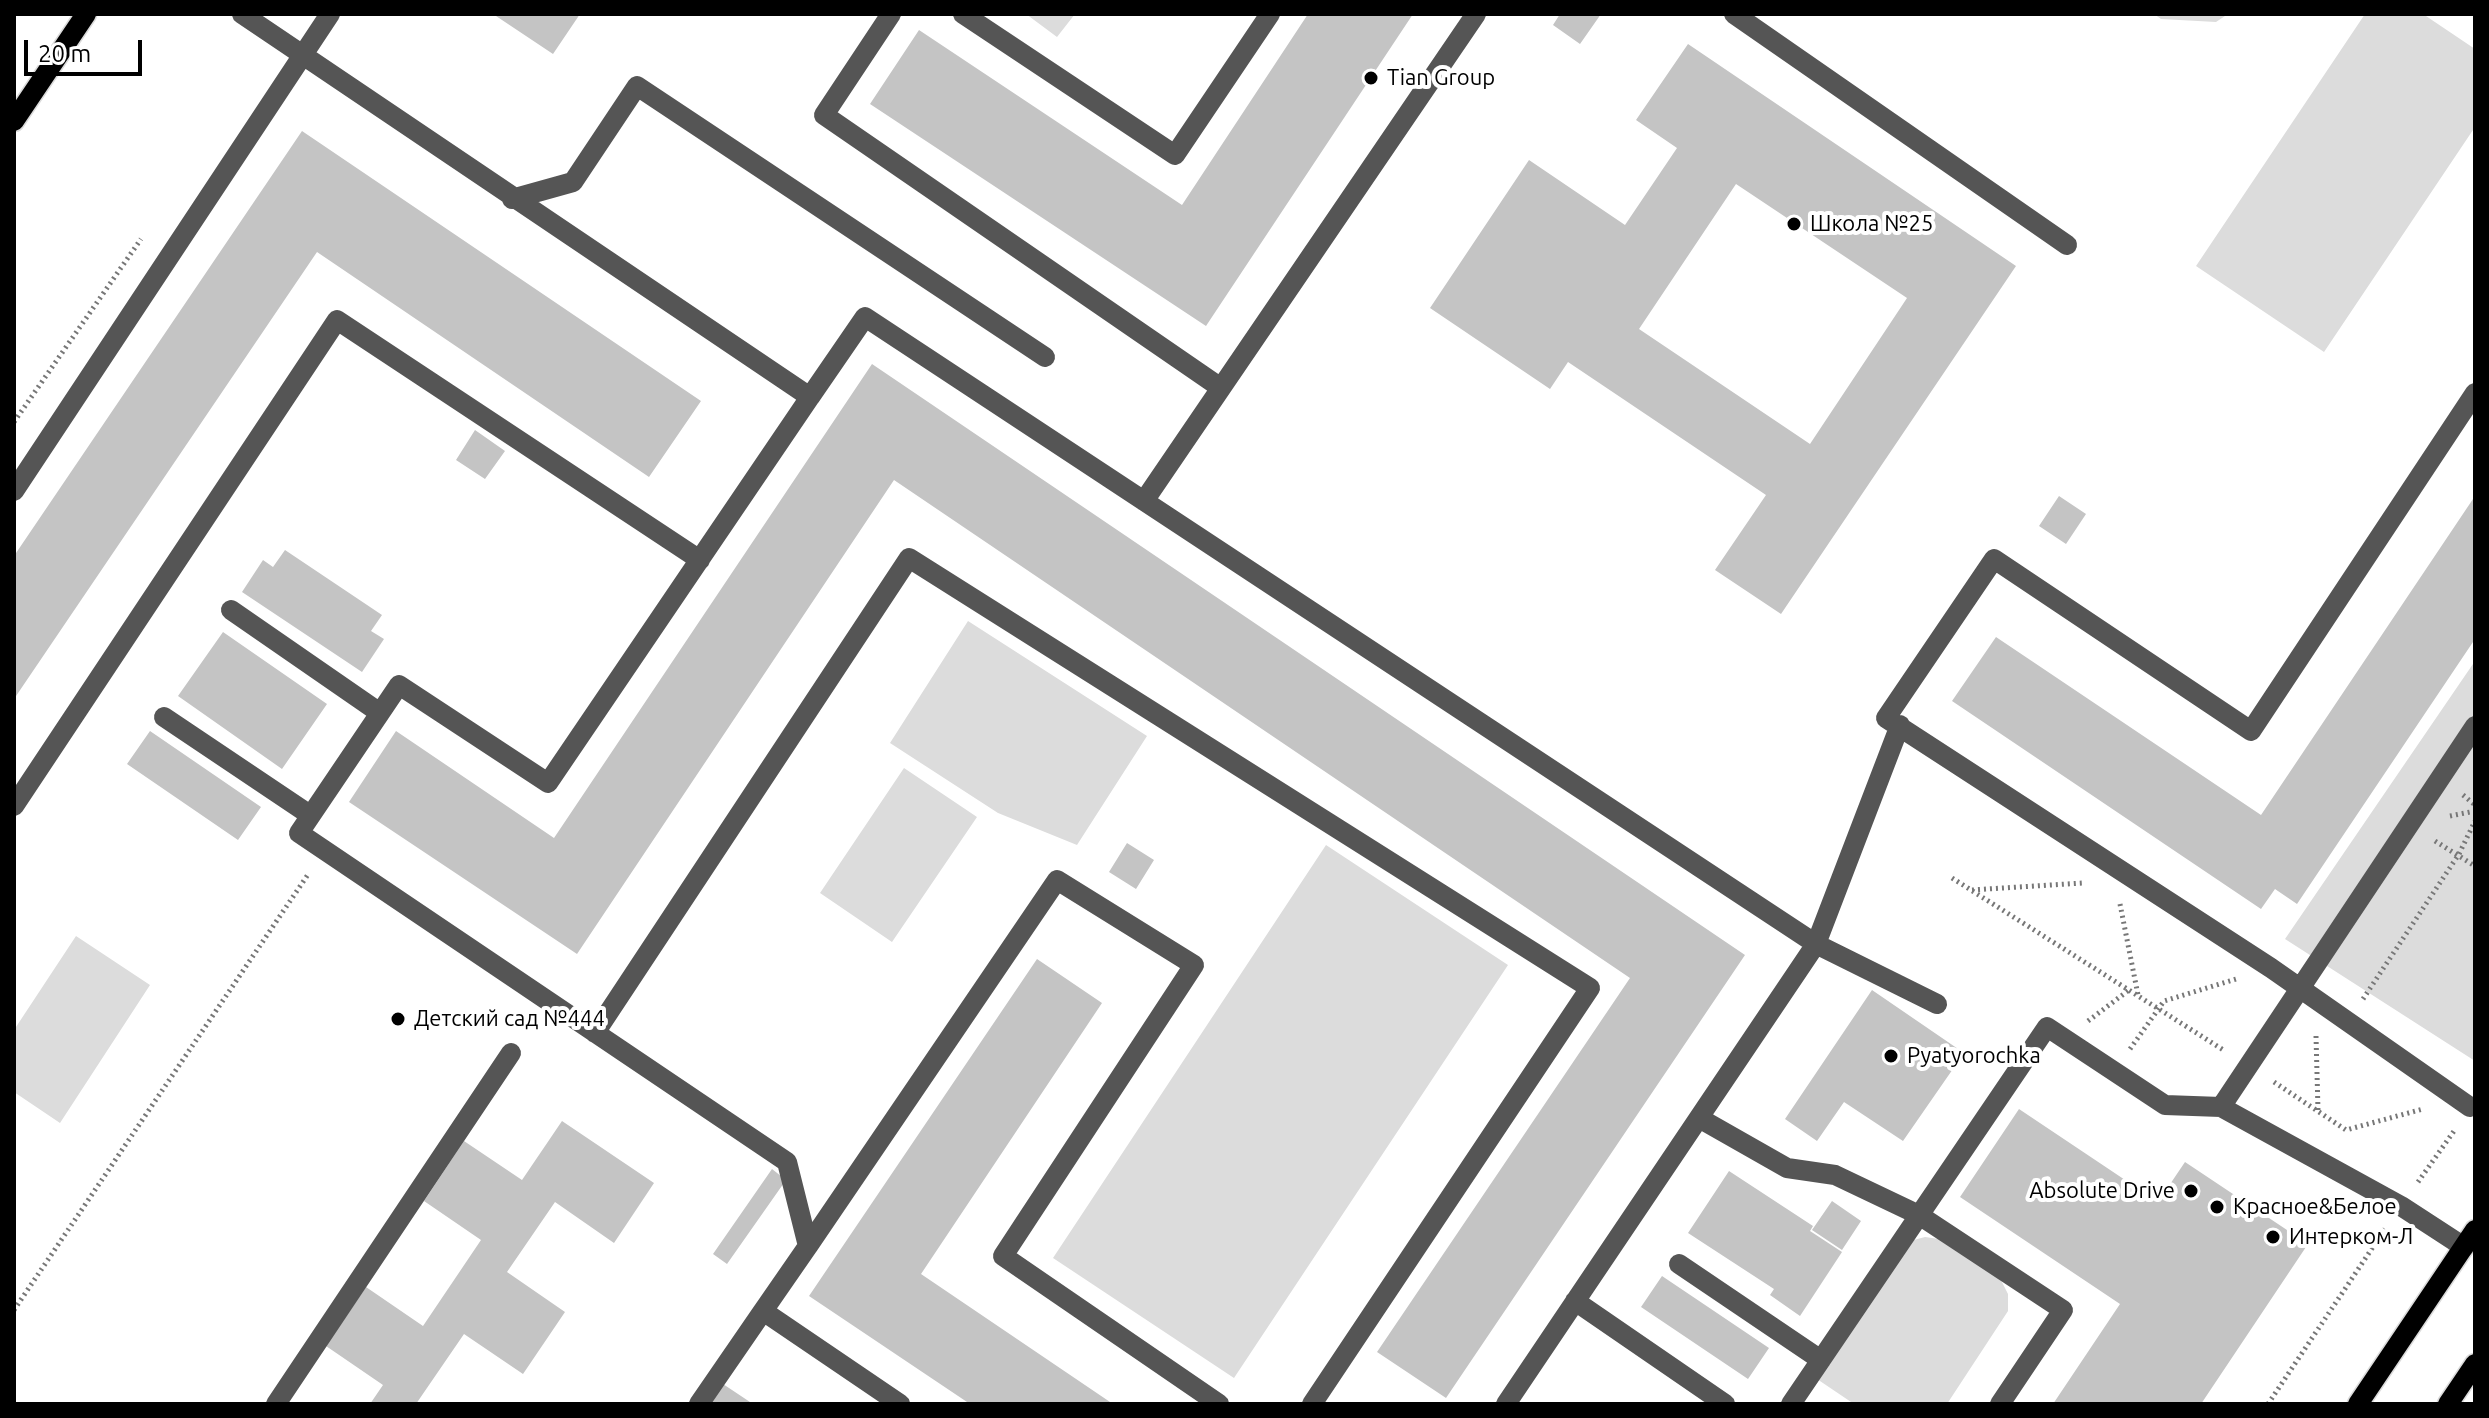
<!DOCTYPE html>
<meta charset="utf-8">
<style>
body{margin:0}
#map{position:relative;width:2489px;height:1418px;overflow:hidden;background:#fff;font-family:Ubuntu,sans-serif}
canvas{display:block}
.frame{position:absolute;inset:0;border:16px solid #000;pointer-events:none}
.scale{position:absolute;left:24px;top:40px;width:118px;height:36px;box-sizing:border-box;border:4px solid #000;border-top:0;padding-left:10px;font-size:24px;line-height:28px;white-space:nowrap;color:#000;-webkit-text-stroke:6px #fff;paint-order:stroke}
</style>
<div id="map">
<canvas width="2489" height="1418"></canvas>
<div class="frame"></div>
<div class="scale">20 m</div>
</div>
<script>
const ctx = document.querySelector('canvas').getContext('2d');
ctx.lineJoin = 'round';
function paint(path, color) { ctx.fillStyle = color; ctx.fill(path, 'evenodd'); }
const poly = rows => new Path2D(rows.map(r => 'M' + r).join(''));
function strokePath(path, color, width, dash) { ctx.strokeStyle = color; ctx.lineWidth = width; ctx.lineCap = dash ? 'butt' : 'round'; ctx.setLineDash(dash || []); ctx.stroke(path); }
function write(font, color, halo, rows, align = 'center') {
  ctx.font = font + ' Ubuntu,sans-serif'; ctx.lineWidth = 8; ctx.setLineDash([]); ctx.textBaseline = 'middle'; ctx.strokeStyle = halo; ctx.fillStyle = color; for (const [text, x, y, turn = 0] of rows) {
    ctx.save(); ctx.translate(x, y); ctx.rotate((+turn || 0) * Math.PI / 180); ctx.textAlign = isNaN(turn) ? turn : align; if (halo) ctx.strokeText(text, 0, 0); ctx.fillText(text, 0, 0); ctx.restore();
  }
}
paint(poly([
 [1026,14,1075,14,1057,37],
 [2154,14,2228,14,2216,22,2161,19],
 [2365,14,2423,14,2475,49,2475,127,2324,352,2196,266],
 [968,621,1147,736,1077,845,998,813,890,743],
 [2475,661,2475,1061,2285,939],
 [904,768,977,817,892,942,820,893],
 [1326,845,1508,965,1234,1378,1053,1258],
 [76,936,150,985,60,1123,14,1092,14,1030],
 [1925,1237,1939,1239,2001,1280,2008,1294,2008,1311,1947,1404,1854,1404,1817,1379,1910,1241]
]), '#dcdcdc');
paint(poly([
 [493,14,580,14,553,54],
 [1308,14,1413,14,1206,326,870,104,919,30,1182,205],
 [1560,14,1601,14,1580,44,1553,25],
 [1688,44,2016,266,1781,614,1715,570,1766,495,1568,362,1550,389,1430,308,1529,160,1625,225,1677,148,1636,120],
 [1736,184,1907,298,1810,444,1639,329],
 [302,131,701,401,649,477,317,252,14,699,14,556],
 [872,364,1745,955,1446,1398,1377,1352,1630,978,894,480,577,954,349,802,396,731,554,838],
 [475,430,505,451,485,479,456,460],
 [2059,496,2086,514,2066,544,2039,526],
 [2475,496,2475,639,2297,904,2275,889,2261,909,1952,701,1996,637,2261,815],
 [285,550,382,615,371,631,384,639,362,672,242,592,263,560,273,567],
 [223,632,327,704,282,769,178,696],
 [150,731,261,807,238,840,127,764],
 [1127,843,1154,860,1136,889,1109,872],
 [1037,959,1102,1003,921,1274,1113,1404,970,1404,809,1296],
 [1872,990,1964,1053,1903,1141,1844,1102,1817,1141,1785,1119],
 [2019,1109,2158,1202,2185,1162,2308,1244,2201,1404,2053,1404,2120,1304,1960,1197],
 [562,1121,654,1183,614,1243,555,1202,507,1272,565,1312,523,1374,464,1334,416,1404,370,1404,383,1385,326,1346,366,1287,423,1326,481,1240,424,1201,464,1141,522,1180],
 [772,1169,786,1180,727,1264,713,1254],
 [1729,1171,1813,1226,1810,1231,1842,1252,1800,1316,1770,1295,1774,1289,1688,1233],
 [1832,1201,1861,1221,1842,1250,1812,1230],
 [1662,1276,1769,1348,1748,1379,1641,1307],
 [720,1382,753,1404,706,1404]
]), '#c4c4c4');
const major = poly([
 [14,121,86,14],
 [2358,1404,2475,1230],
 [2448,1404,2475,1364]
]);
strokePath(major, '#dbdbdb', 23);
strokePath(poly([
 [14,422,141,239],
 [2463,795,2475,805],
 [2450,816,2475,811],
 [2435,841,2475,866],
 [1952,878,2225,1051],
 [1972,890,2082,883],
 [2120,904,2138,995],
 [2363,999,2459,854,2475,821],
 [2088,1021,2129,990],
 [2316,1036,2318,1110],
 [2130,1049,2164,1001,2236,979],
 [2274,1082,2346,1130,2423,1109],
 [2418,1182,2454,1131],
 [14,1310,309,873],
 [2268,1404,2385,1229]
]), '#777', 5, [2, 4]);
strokePath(poly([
 [242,14,810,397,865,317,1816,944,1506,1404],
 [891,14,824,115,1221,388],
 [963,14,1175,155,1270,14],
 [1734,14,2067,245],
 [512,199,573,182,637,86,1045,357],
 [810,397,548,783,399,685,299,833,787,1162,808,1246,763,1311,900,1404],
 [14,491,330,14],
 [1144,501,1476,14],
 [231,610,380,713],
 [164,717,310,815],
 [1900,725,1816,944,1937,1004],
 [14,806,337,320,700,560],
 [595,1033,909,558,1590,988,1312,1404],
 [2221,1107,2475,726],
 [2470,1107,2271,968,1886,718,1994,559,2251,731,2475,393],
 [1699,1118,1787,1168,1835,1175,1919,1215,2063,1310,2000,1404],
 [808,1246,1057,880,1194,965,1003,1256,1219,1404],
 [1679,1264,1821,1360],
 [1575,1301,1725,1404],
 [276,1404,511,1053],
 [699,1404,763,1311],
 [1791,1404,2047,1027,2165,1105,2221,1107,2401,1206,2464,1247]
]), '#555', 20);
strokePath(major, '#000', 20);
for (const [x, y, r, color] of [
 [1371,78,8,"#000"],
 [1794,224,8,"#000"],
 [398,1019,8,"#000"],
 [1891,1056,8,"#000"],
 [2191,1191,8,"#000"],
 [2217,1207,8,"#000"],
 [2273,1237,8,"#000"]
]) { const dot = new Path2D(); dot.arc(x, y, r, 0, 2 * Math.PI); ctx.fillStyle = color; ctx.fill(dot); strokePath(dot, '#fff', 3); }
write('22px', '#000', '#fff', [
 ["Tian Group",1387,78],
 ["Школа №25",1810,224],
 ["Детский сад №444",414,1019],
 ["Pyatyorochka",1907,1056],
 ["Absolute Drive",2175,1191,"right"],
 ["Красное&Белое",2233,1207],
 ["Интерком-Л",2289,1237]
], 'left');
</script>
